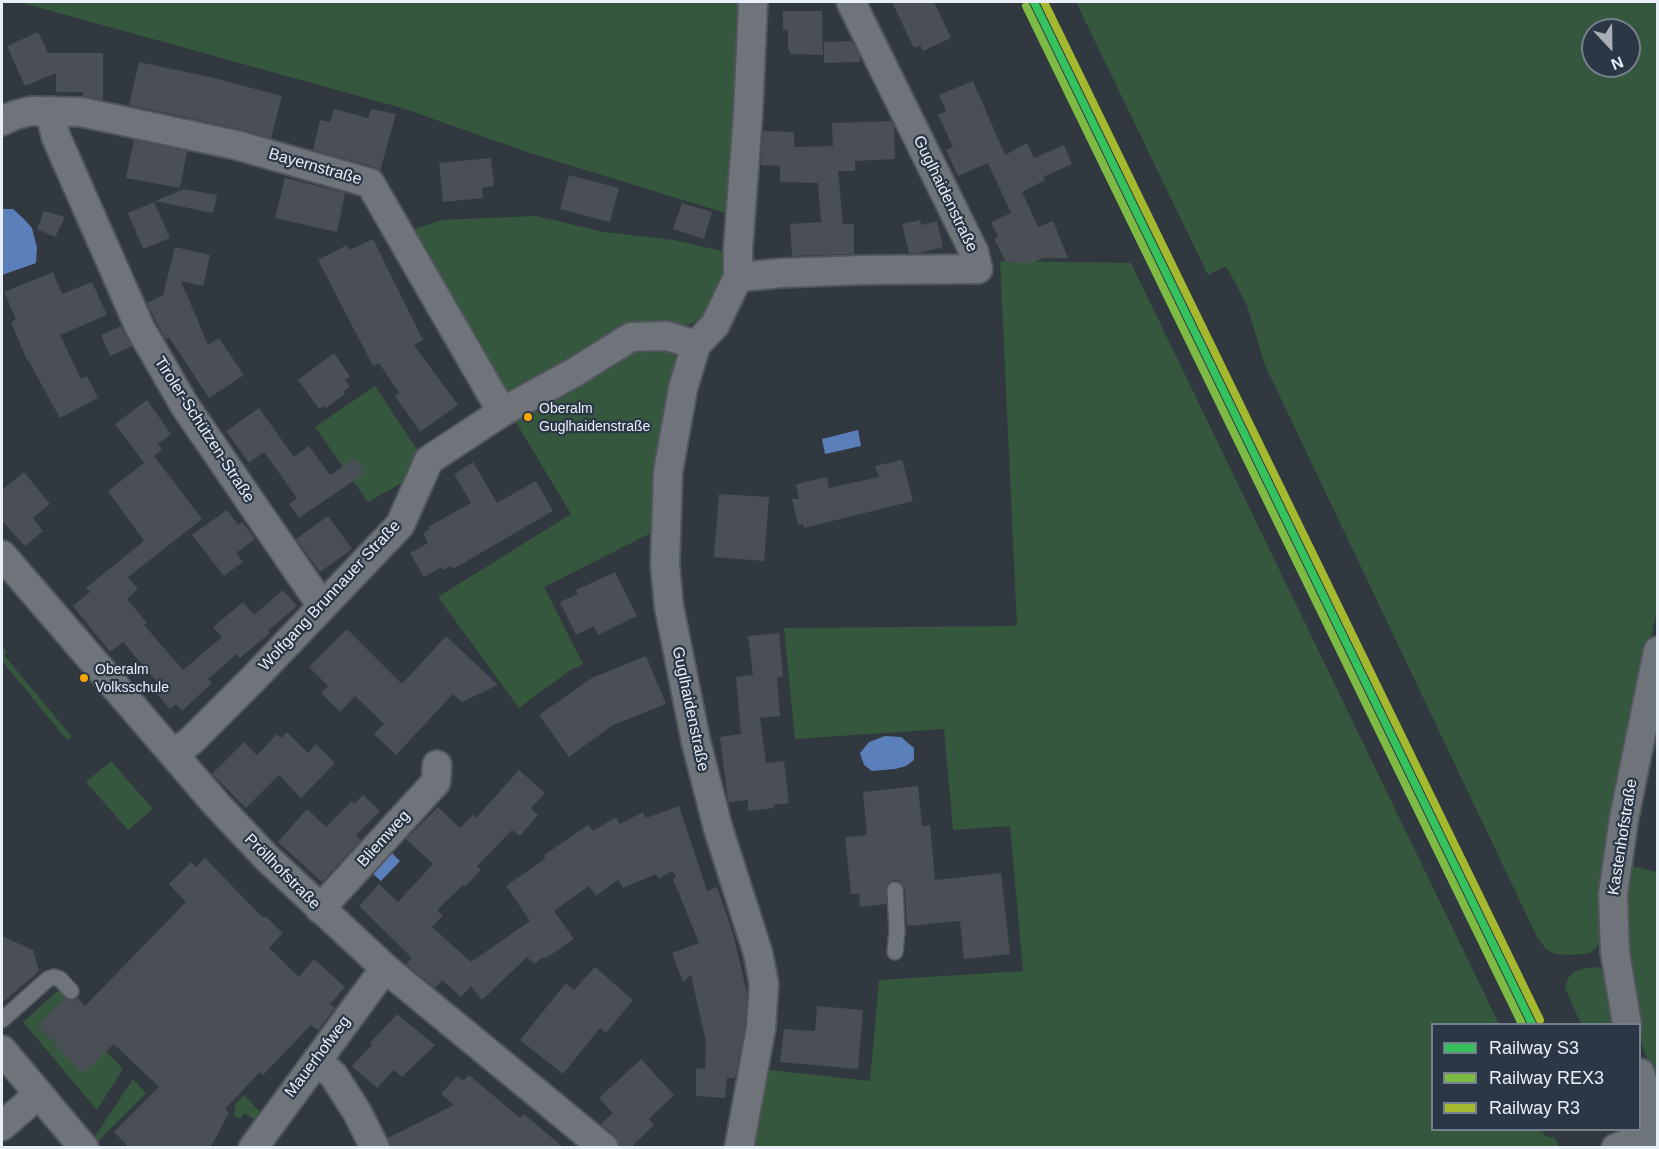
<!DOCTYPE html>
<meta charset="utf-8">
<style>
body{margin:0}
#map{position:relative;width:1659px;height:1149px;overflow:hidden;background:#31383f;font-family:Helvetica,sans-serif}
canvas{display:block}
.frame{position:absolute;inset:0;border:3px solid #e8eff9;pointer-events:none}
.legend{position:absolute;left:1431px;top:1023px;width:210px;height:108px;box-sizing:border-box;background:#2b3745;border:2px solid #77818d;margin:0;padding:8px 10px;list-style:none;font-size:18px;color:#e8eff9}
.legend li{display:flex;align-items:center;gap:12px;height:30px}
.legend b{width:30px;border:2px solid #77818d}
.north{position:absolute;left:1581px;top:18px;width:60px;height:60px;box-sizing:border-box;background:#2b3745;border:2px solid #77818d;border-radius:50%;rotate:158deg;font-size:16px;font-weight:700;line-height:24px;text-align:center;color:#e8eff9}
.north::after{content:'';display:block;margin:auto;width:21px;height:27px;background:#a8afb8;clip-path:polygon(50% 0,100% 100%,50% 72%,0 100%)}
</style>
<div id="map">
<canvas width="1659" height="1149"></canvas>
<div class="frame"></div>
<ul class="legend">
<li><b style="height:8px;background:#35c15e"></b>Railway S3</li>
<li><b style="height:8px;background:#7ebb45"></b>Railway REX3</li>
<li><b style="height:8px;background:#a4b92e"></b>Railway R3</li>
</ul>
<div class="north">N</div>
</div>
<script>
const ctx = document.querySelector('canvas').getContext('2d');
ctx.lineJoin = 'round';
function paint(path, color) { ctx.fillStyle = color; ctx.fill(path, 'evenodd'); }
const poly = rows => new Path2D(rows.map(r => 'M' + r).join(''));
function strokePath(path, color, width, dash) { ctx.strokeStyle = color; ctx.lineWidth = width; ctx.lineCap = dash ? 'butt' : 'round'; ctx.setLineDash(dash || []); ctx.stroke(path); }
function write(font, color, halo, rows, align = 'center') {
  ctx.font = font + ' Helvetica,sans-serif'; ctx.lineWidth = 4.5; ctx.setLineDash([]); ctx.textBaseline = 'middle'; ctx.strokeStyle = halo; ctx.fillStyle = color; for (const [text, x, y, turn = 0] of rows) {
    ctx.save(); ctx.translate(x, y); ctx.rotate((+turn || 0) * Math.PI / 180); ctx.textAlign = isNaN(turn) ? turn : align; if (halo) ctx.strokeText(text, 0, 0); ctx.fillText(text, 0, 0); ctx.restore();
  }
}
paint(poly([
 [19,2,746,2,732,215,530,153,402,108],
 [1076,2,1657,2,1657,609,1616,815,1603,931,1598,946,1590,953,1574,955,1555,954,1546,949,1537,937,1264,363,1247,305,1226,266,1208,275],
 [1593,30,1629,30,1629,66,1593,66],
 [536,216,604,232,674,240,726,252,729,264,710,315,687,325,660,321,638,326,517,392,505,390,412,230,441,220],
 [1000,261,1131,263,1499,1024,1432,1024,1432,1130,1542,1130,1545,1136,1555,1138,1559,1147,748,1148,762,1069,870,1081,879,980,1023,971,1010,826,953,830,944,729,795,739,784,628,1017,626],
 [636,348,665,348,676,357,681,370,655,531,544,587,583,664,569,671,519,708,438,597,571,514,514,419],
 [375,386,420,454,407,480,368,502,315,427],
 [2,646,7,652,4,655,72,737,67,740,2,661],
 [111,761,153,809,128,830,86,782],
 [1627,865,1657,872,1657,1087,1641,1042,1623,934],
 [1599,967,1605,973,1616,1024,1581,1024,1565,988,1568,978,1574,972,1585,968],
 [62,987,69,995,37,1025,83,1073,106,1051,123,1069,97,1110,23,1022],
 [133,1079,146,1093,97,1142,94,1138],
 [244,1095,265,1117,261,1124,244,1113,240,1119,234,1116,235,1105]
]), '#35573d');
paint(poly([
 [2,209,13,209,24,219,32,228,37,248,36,263,2,275],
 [858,430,861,446,825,454,822,439],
 [885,736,901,737,914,748,914,760,906,766,895,769,872,771,864,765,860,753,869,742],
 [390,851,400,861,381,881,371,872]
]), '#5b7fbb');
paint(poly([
 [892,2,934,2,951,38,923,51,920,45,914,48],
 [783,11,822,11,823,55,790,54,790,50,788,50,788,30,783,30],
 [38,32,48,53,103,53,103,100,83,96,83,92,56,92,56,73,25,86,7,46],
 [852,41,860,57,860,62,824,63,824,42],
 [139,62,210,77,282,96,271,138,240,129,129,105],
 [973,81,1005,155,1027,143,1034,158,1064,145,1072,164,1043,177,1045,180,1022,192,1038,227,1053,221,1068,258,1043,258,1032,263,1006,262,994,239,998,237,991,222,1011,213,988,163,958,176,946,150,953,147,938,115,946,111,939,95],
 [334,109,368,118,371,109,396,114,380,171,375,167,313,150,320,120,330,122],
 [891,121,894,126,895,159,855,161,855,171,838,171,843,224,854,224,854,254,792,256,790,224,821,222,818,183,780,182,780,166,761,165,763,131,794,132,794,147,833,146,832,123],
 [134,140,187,151,180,188,126,178],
 [491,158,494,186,482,188,483,198,443,202,439,163],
 [569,175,619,188,610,222,560,209],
 [285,178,345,193,337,232,275,218],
 [184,189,217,195,213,213,155,201],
 [154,202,170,238,143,249,128,213],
 [682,203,712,212,704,239,673,229],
 [44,211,65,217,55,237,37,229],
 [920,220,921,225,937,221,943,247,920,253,909,253,902,224],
 [373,239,423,340,414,345,458,405,420,432,395,396,399,393,379,363,373,366,318,260,347,245,350,250],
 [175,247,210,255,203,286,181,281,208,345,219,338,244,375,209,398,169,337,165,339,147,303,163,295],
 [53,272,62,294,92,282,107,315,60,335,81,379,87,376,98,398,60,418,28,360,27,360,11,322,16,319,4,292],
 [121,326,132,346,110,356,101,335],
 [334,353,350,377,345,380,350,387,344,391,345,394,326,408,324,406,319,409,298,380],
 [147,400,171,434,158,444,162,450,154,456,202,519,128,577,138,589,127,599,147,623,144,625,183,670,222,637,213,627,243,602,254,615,283,590,297,606,268,631,270,633,240,658,237,654,208,679,212,683,182,711,176,704,170,709,156,693,162,688,123,642,110,652,73,606,90,592,86,588,144,541,108,491,144,463,115,424],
 [259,408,294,457,309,446,330,475,355,458,365,473,299,518,289,504,297,498,264,452,249,463,226,431],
 [902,460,913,501,804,528,803,524,798,525,792,499,799,499,796,484,827,477,829,488,879,477,875,466],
 [473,462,497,503,536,481,553,511,453,569,451,566,444,570,442,567,424,577,410,553,428,543,423,533,430,529,428,527,471,503,454,474],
 [24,472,50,504,33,518,43,531,25,546,2,521,2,490],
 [719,494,769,497,764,561,714,557],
 [227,510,238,525,242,522,255,539,236,553,243,562,224,576,192,535],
 [328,516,352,549,320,572,296,539],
 [615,572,637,616,598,635,594,626,576,635,560,602,578,594,576,590],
 [347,629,402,684,446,636,498,685,462,702,453,694,396,755,374,734,384,724,355,696,340,712,321,693,328,686,309,667],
 [779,633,783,676,777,678,780,716,760,718,766,763,784,761,789,803,773,805,774,808,748,811,748,800,728,802,720,737,741,734,736,677,753,675,748,636],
 [646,656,666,704,613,725,569,757,539,715,592,678],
 [287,732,308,753,316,744,335,763,301,798,279,775,246,808,212,774,244,742,257,755,277,734,281,738],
 [519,770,545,793,531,808,538,815,520,836,512,830,477,866,481,870,465,887,463,885,437,910,443,915,432,927,471,962,530,921,506,886,546,858,543,856,588,825,593,831,616,817,620,824,643,812,646,818,679,806,707,891,717,887,733,933,747,993,745,1026,735,1078,727,1078,725,1098,696,1096,696,1068,705,1069,706,1042,691,975,683,982,672,953,699,943,673,879,676,876,672,871,659,879,656,874,623,888,618,880,596,896,589,886,554,911,574,939,546,958,542,958,534,964,527,957,482,1000,471,986,461,997,442,980,435,988,406,964,412,958,359,906,379,884,398,902,433,864,406,839,438,807,460,828,473,815,476,818],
 [918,786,922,826,930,825,935,880,1001,873,1010,954,964,959,960,921,907,926,905,890,899,881,894,880,887,885,886,904,860,907,859,894,851,894,845,837,867,835,863,792],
 [363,795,380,811,356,835,361,840,322,882,278,842,307,809,326,827,352,801,354,804],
 [205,858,263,918,265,916,283,933,269,948,299,977,314,959,345,987,330,1004,335,1008,318,1030,311,1025,263,1075,260,1072,225,1109,229,1113,210,1148,130,1148,114,1132,159,1087,114,1044,83,1074,37,1025,65,998,73,1001,78,998,85,1006,186,902,169,884,191,862,196,867],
 [2,936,33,950,39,971,2,1003],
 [595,967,633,1000,606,1033,600,1028,563,1074,520,1040,566,983,574,990],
 [817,1006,863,1010,858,1069,780,1062,784,1029,815,1031],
 [397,1014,435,1045,402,1077,394,1070,377,1088,352,1066,372,1045,370,1043],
 [641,1059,674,1095,649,1119,654,1125,630,1148,621,1148,615,1136,601,1124,613,1113,599,1098],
 [469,1075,520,1118,524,1114,564,1148,391,1148,388,1138,454,1105,441,1094,457,1076,463,1081]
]), '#494f55');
const lane = poly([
 [895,890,897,931,895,952],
 [2,1020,48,979,54,977,60,979,71,991]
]);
const street = poly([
 [50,111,56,137,140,328,185,406,322,606],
 [2,121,15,115,31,111,81,112,236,145,370,183,502,412],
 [738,277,782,273,863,270,978,269,974,252,851,2],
 [2,555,217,805,267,858,385,968,604,1148],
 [173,754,191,741,255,677,400,525,429,460,502,412,575,372,631,337,667,336,696,345],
 [320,909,436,782,437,765],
 [1627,1024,1615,952,1613,894,1624,818,1658,651],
 [2,1050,84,1148],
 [317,1060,334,1076,357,1112,375,1148],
 [1640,1073,1658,1129],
 [2,1126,39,1094],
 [253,1148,385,968],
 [739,1148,761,1028,764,984,758,953,718,828,696,742,669,607,665,565,668,472,683,388,696,345,715,325,738,277,738,249,748,114,753,2],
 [1616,1148,1658,1131]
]);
strokePath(lane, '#50555c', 18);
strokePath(street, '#50555c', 32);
strokePath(lane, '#6f747a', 15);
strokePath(street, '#6f747a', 28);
strokePath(poly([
 [1034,2,1532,1024]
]), '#35c15e', 8);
strokePath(poly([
 [1026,6,1522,1024]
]), '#7ebb45', 8);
strokePath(poly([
 [1044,2,1540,1020]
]), '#a4b92e', 8);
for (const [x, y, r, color] of [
 [528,417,5,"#f7a600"],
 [84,678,5,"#f7a600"]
]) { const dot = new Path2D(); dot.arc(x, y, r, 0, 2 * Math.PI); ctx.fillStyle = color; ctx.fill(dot); strokePath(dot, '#2b3745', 2); }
write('14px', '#e8eff9', '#2b3745', [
 ["Oberalm",539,409],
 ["Guglhaidenstraße",539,427],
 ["Oberalm",95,670],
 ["Volksschule",95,688]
], 'left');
write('16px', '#e8eff9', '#2b3745', [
 ["Bayernstraße",315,167,16],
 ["Guglhaidenstraße",945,194,64],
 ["Tiroler-Schützen-Straße",204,430,57],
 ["Wolfgang Brunnauer Straße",330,596,-47],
 ["Guglhaidenstraße",690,709,78],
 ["Kastenhofstraße",1623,837,-81],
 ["Bliemweg",384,839,-48],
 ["Pröllhofstraße",282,872,45],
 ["Mauerhofweg",318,1057,-53]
]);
</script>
